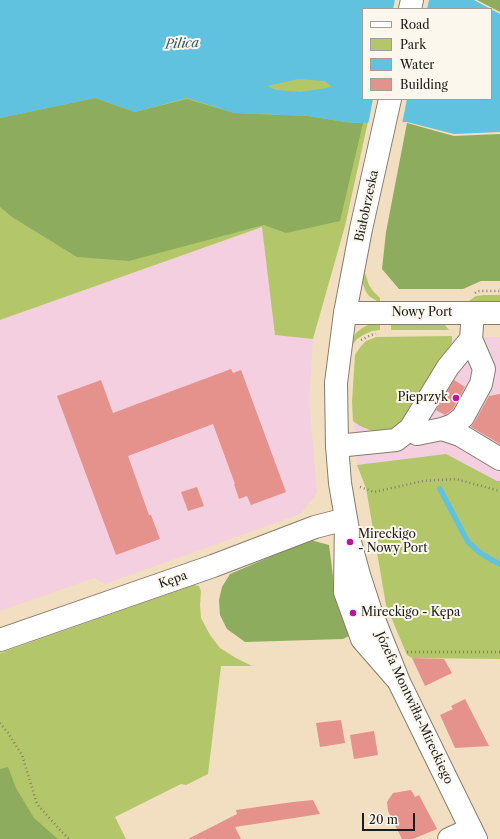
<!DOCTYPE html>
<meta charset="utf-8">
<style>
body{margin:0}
#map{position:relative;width:500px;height:839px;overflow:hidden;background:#f2dec0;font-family:"Libre Caslon Text",serif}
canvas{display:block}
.legend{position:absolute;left:362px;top:8px;width:130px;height:92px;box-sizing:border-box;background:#fbf7ec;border:1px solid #a29f99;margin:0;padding:5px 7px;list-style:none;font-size:12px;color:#1c1c1c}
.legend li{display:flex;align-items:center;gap:8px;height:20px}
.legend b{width:20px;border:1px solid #a29f99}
.scale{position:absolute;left:362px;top:813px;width:53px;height:18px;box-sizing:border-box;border:2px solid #1c1c1c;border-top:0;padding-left:5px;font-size:12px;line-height:14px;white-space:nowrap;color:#1c1c1c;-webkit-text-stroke:3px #fbf7ec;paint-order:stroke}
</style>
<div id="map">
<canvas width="500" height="839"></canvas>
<ul class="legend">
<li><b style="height:5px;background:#fff"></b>Road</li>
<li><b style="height:11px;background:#b3c76a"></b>Park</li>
<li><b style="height:11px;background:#60c2de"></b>Water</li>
<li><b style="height:11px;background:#e4928b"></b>Building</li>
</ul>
<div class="scale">20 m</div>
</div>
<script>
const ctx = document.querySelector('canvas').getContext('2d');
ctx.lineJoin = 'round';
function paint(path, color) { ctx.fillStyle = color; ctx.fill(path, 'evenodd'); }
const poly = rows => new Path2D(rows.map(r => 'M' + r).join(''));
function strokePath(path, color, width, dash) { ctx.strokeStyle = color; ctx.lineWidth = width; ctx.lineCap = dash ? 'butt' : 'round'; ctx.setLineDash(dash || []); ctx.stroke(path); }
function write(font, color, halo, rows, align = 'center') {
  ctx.font = font + ' "Libre Caslon Text",serif'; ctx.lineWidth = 4; ctx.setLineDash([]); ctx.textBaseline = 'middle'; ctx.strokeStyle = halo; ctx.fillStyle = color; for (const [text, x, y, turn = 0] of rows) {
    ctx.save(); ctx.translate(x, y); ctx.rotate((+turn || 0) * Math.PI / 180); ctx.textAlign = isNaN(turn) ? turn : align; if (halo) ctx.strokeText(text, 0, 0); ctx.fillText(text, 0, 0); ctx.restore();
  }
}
paint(poly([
 [263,227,275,335,313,339,309,400,317,493,300,514,105,584,94,578,0,611,0,320],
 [500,337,500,483,358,466,354,439,354,420,377,339]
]), '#f3cfdf');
paint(poly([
 [0,0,363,9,363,99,373,99,345,226,313,339,275,335,262,227,0,320],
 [364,270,369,285,373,291,380,298,380,303,369,296,365,290,361,277],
 [484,295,500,295,500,305,466,305,470,300,476,296],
 [391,322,439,322,445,325,449,330,391,330],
 [380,323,380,330,372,331,365,334,357,339,353,344,349,353,352,339,356,333,362,328,368,325],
 [452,336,452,343,414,408,398,426,390,430,377,433,360,426,353,421,352,402,355,355,361,346,366,341,376,337],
 [446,454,497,481,500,481,500,659,412,658,407,655,386,605,366,488,357,465],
 [194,585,199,586,201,591,200,605,201,618,210,635,220,648,236,658,252,666,221,666,208,774,186,785,181,784,115,817,126,839,0,839,0,653]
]), '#b3c76a');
paint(poly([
 [477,0,500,0,500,12],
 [95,98,135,112,187,99,234,113,308,116,352,123,363,123,340,221,286,233,264,225,129,261,77,257,12,217,0,207,0,118],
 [407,123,454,136,500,134,500,281,481,281,463,289,399,289,382,269,386,232],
 [312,539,314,541,329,545,335,592,351,635,343,639,245,642,227,629,220,615,219,600,222,587,230,574],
 [8,767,16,788,34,818,58,839,0,839,0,769]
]), '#8eac5e');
paint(poly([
 [0,0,474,0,500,14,500,132,454,134,407,122,352,123,308,116,234,113,187,98,135,112,95,98,0,118],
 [363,9,491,9,491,99,363,99],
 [298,79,325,81,332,87,301,92,276,90,267,86]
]), '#60c2de');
paint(poly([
 [395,0,429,0,427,9,393,9],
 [373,99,407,99,402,124,368,125]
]), '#f2dec0');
strokePath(poly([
 [440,489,468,542,479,552,490,559,500,564]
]), '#60c2de', 5.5);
paint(poly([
 [231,369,233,373,241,370,286,492,251,505,247,496,239,499,234,484,235,484,213,424,128,456,149,515,151,515,160,539,116,555,57,396,101,380,113,413],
 [454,380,465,387,453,409,445,415,436,410],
 [500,394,500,444,471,427,474,423,489,396],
 [197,487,204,506,188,511,181,492],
 [412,658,444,659,452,673,425,686],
 [465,699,489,746,455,748,440,715,453,709,451,706],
 [341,720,345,743,320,747,316,723],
 [374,731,378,755,354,759,350,735],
 [411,790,415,797,419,795,437,829,413,839,402,839,388,811,387,802,393,793],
 [313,800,320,814,235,827,241,839,188,839,237,814,236,810,293,802]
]), '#e4928b');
const minor = poly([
 [345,313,500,313],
 [442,429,460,435,500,459],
 [417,434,442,429,453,425,463,417,481,384,484,369,471,339],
 [337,446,396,440,410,429,448,367,471,339,473,313],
 [0,640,213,566,315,527,346,519,345,592,362,639,396,678],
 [449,839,471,829]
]);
const major = poly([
 [410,9,412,0],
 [390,99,361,229,345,313,336,383,337,446,340,483,350,542,359,575,371,612,399,682,476,839]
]);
strokePath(minor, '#877d6e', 24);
strokePath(major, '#877d6e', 24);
strokePath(poly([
 [475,293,478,291,500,291],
 [361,340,371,335,376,334],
 [360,487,374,492,423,481,456,479,500,491],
 [407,652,500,652],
 [0,723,8,733,22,755,37,804,60,830,69,839]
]), '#877d6e', 2.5, [1, 3]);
strokePath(minor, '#fff', 22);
strokePath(major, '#fff', 22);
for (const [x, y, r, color] of [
 [456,398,4,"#b5179e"],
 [350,542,4,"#b5179e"],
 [353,613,4,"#b5179e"]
]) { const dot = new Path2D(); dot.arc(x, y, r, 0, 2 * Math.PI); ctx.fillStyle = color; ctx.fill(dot); strokePath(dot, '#fbf7ec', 1.5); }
write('12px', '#1c1c1c', '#fbf7ec', [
 ["Białobrzeska",367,206,-78],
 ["Nowy Port",422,313],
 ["Kępa",173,580,-19],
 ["Józefa Montwiłła-Mireckiego",414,708,65]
]);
write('12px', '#1c1c1c', '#fbf7ec', [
 ["Pieprzyk",448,398,"right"],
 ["Mireckigo",358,535],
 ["- Nowy Port",358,549],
 ["Mireckigo - Kępa",361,613]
], 'left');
write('italic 13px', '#375e6a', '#fbf7ec', [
 ["Pilica",182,44,-3]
]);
</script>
